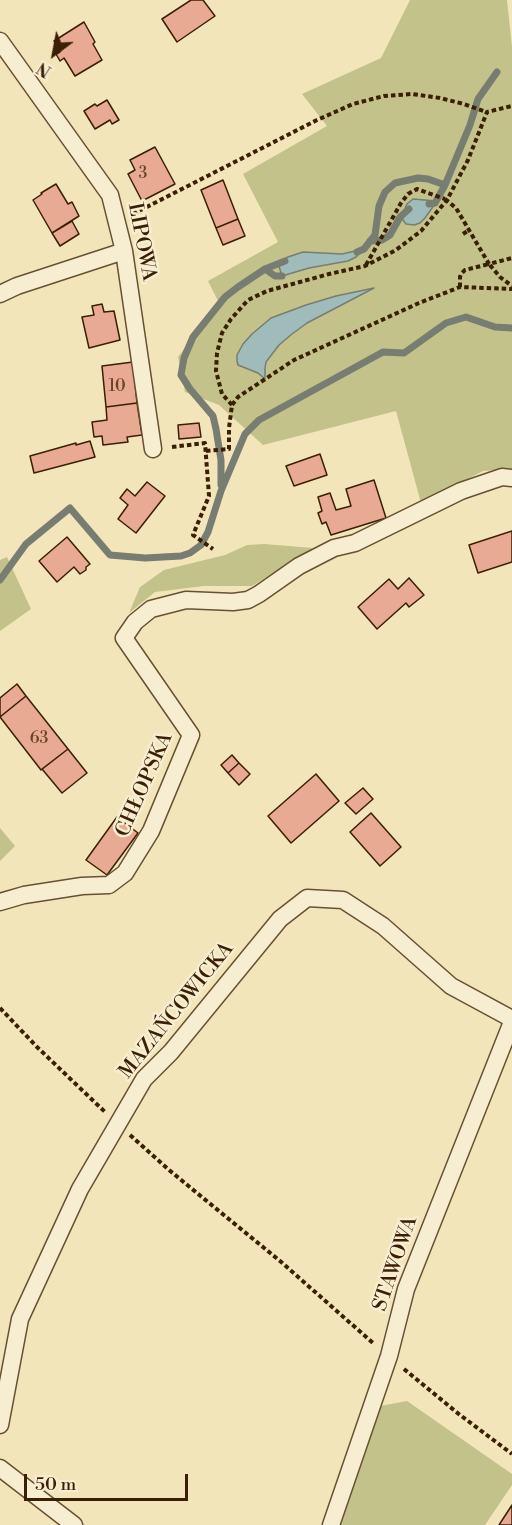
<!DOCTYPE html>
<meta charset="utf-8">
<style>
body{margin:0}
#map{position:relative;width:512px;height:1525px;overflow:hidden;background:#f3e5ba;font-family:"Libre Bodoni",serif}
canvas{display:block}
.north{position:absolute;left:24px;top:24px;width:60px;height:60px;-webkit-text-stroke:4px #f7eed2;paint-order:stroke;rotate:212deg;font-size:16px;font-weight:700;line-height:24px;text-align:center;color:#3a1f04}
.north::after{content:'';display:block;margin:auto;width:21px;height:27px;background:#3a1f04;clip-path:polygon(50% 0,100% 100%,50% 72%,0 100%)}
.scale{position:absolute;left:24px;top:1474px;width:164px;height:27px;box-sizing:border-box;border:3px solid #3a1f04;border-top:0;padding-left:8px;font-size:18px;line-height:21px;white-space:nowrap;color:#3a1f04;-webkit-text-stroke:4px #f7eed2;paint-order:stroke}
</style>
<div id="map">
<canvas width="512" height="1525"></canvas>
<div class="north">N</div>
<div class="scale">50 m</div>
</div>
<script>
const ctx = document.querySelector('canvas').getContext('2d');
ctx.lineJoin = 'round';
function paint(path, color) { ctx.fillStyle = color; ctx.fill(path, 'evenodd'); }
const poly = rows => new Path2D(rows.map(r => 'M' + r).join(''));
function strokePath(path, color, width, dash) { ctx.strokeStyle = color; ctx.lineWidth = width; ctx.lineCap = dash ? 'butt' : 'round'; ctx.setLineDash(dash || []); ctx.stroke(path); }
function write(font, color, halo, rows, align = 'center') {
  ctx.font = font + ' "Libre Bodoni",serif'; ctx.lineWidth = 5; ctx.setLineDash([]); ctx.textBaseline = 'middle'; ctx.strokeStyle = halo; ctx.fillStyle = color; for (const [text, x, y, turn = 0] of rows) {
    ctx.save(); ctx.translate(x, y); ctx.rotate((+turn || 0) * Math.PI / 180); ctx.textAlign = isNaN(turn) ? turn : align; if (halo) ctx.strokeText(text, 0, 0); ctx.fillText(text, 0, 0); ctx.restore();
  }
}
paint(poly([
 [410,0,507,0,512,47,512,469,483,471,421,503,396,411,263,445,219,405,185,392,178,357,219,303,208,281,278,242,243,174,327,126,302,94,381,58],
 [264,544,313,548,252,586,204,586,155,592,129,613,140,587,164,570,225,555,247,545],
 [7,557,31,609,0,631,0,560],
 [0,828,15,846,0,861],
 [407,1401,512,1474,512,1485,485,1525,335,1525,380,1406]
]), '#c3c28a');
const water = poly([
 [443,189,437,201,425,218,420,223,414,225,406,224,403,220,402,215,407,204,413,199,436,201,439,197,439,191,443,189],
 [364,249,356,257,348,261,309,268,282,276,278,263,288,257,303,252,342,254,364,249],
 [374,288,307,323,292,334,279,345,266,362,265,368,265,379,258,373,238,365,237,361,237,355,243,344,252,334,271,318,306,305,336,296,374,288]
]);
paint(water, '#a0bcba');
strokePath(water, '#777d71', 1.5);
strokePath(poly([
 [429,204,435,203,445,185],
 [370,241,382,240,390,235,400,217,409,209],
 [357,252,364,249,375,235,379,206,385,192,395,183,418,178,428,179,445,185,470,125,478,99,497,72],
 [265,269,275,276,282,276],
 [221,485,221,460,216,429,213,416,190,389,181,375,184,358,193,337,225,297,238,287,265,269,285,261],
 [0,580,26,544,70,508,110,555,145,558,181,556,190,553,201,545,208,532,221,491,245,434,259,420,383,352,404,353,446,323,466,317,495,327,512,328]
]), '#777d71', 7);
const building = poly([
 [191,0,203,0,215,16,177,42,162,19,191,0],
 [84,22,95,42,93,44,102,60,75,76,64,58,60,61,56,54,60,52,54,41,84,22],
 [107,100,119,120,112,124,110,120,95,129,84,111,95,104,97,106,107,100],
 [155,147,175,184,142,201,128,174,135,170,130,160,155,147],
 [223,180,238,219,216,228,201,190,223,180],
 [56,184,68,204,72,202,79,216,52,233,33,200,42,194,41,193,56,184],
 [238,219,245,236,223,245,216,228,238,219],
 [72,221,79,234,60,246,52,233,72,221],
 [102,304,104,312,114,311,120,340,89,348,82,317,94,315,92,306,102,304],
 [133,362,137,403,106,407,102,366,133,362],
 [137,403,142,435,127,437,128,442,103,445,102,436,94,437,92,422,107,420,106,407,137,403],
 [199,423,201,437,179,439,178,425,199,423],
 [90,441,95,457,34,473,30,456,76,443,76,445,90,441],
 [320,454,327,475,294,486,286,466,320,454],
 [374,480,386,518,331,535,326,522,322,524,318,513,322,511,318,497,330,493,336,510,351,506,346,489,374,480],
 [147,482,165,496,136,533,118,519,128,505,120,498,127,489,135,496,147,482],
 [512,531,512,562,478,573,469,545,512,531],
 [67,537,90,564,86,567,86,570,80,574,74,567,57,582,39,561,67,537],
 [409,578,424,595,409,607,406,603,377,629,358,607,389,579,398,589,409,578],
 [17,684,26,696,0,717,0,698,17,684],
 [26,696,68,749,41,770,0,717,26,696],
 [68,749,87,773,62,793,42,769,68,749],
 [232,755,239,763,228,773,221,765,232,755],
 [239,763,250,774,239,785,228,773,239,763],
 [316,774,339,801,291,843,268,816,316,774],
 [363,788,373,799,356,814,345,803,363,788],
 [371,813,401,847,380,866,350,832,371,813],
 [117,817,138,833,107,875,86,860,117,817],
 [512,1505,512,1525,499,1525,512,1505]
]);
paint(building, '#e8aa92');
strokePath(building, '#3a1f04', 1.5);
const street = poly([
 [0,41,110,195,124,251,153,449],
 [0,294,17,286,124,251],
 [0,902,24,895,82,886,109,885,125,873,151,831,191,735,124,638,135,622,151,609,186,600,233,602,248,600,259,594,299,566,334,548,355,543,461,491,502,477,512,478],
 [0,1425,20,1319,80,1189,144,1079,171,1052,280,919,307,898,343,900,383,926,451,986,512,1019],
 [0,1468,74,1525],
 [331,1525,389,1356,406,1289,512,1022]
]);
strokePath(street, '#685032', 19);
strokePath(poly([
 [133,214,317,120,353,104,384,96,412,94,440,98,464,104,486,112],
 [463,234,469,230],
 [366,265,401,203,408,194,417,189,445,199],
 [460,287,460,277,461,274,465,270,489,264,500,277,512,286],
 [232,405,222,394,216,371,217,353,222,333,231,319,248,300,267,291,329,274,365,266,396,250,421,231,447,200,468,160,487,112,512,106],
 [172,447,205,443,209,496,193,535,213,549],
 [206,451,229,449,229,428,232,405,238,397,294,360,419,303,460,287,512,289],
 [0,1008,37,1047,105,1112],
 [130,1135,169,1170,280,1261,373,1343],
 [404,1369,460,1415,512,1454]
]), '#3a1f04', 4, [4.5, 3]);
strokePath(street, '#f7eed2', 16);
strokePath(poly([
 [445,199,456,208,489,264,512,258]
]), '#3a1f04', 4, [4.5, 3]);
write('16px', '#664228', null, [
 ["3",143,174],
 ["10",117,387],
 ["63",39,739]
]);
write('20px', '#3a1f04', '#f7eed2', [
 ["LIPOWA",141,242,79],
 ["CHŁOPSKA",145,785,-66],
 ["MAZAŃCOWICKA",177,1011,-51],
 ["STAWOWA",396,1264,-71]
]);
</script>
